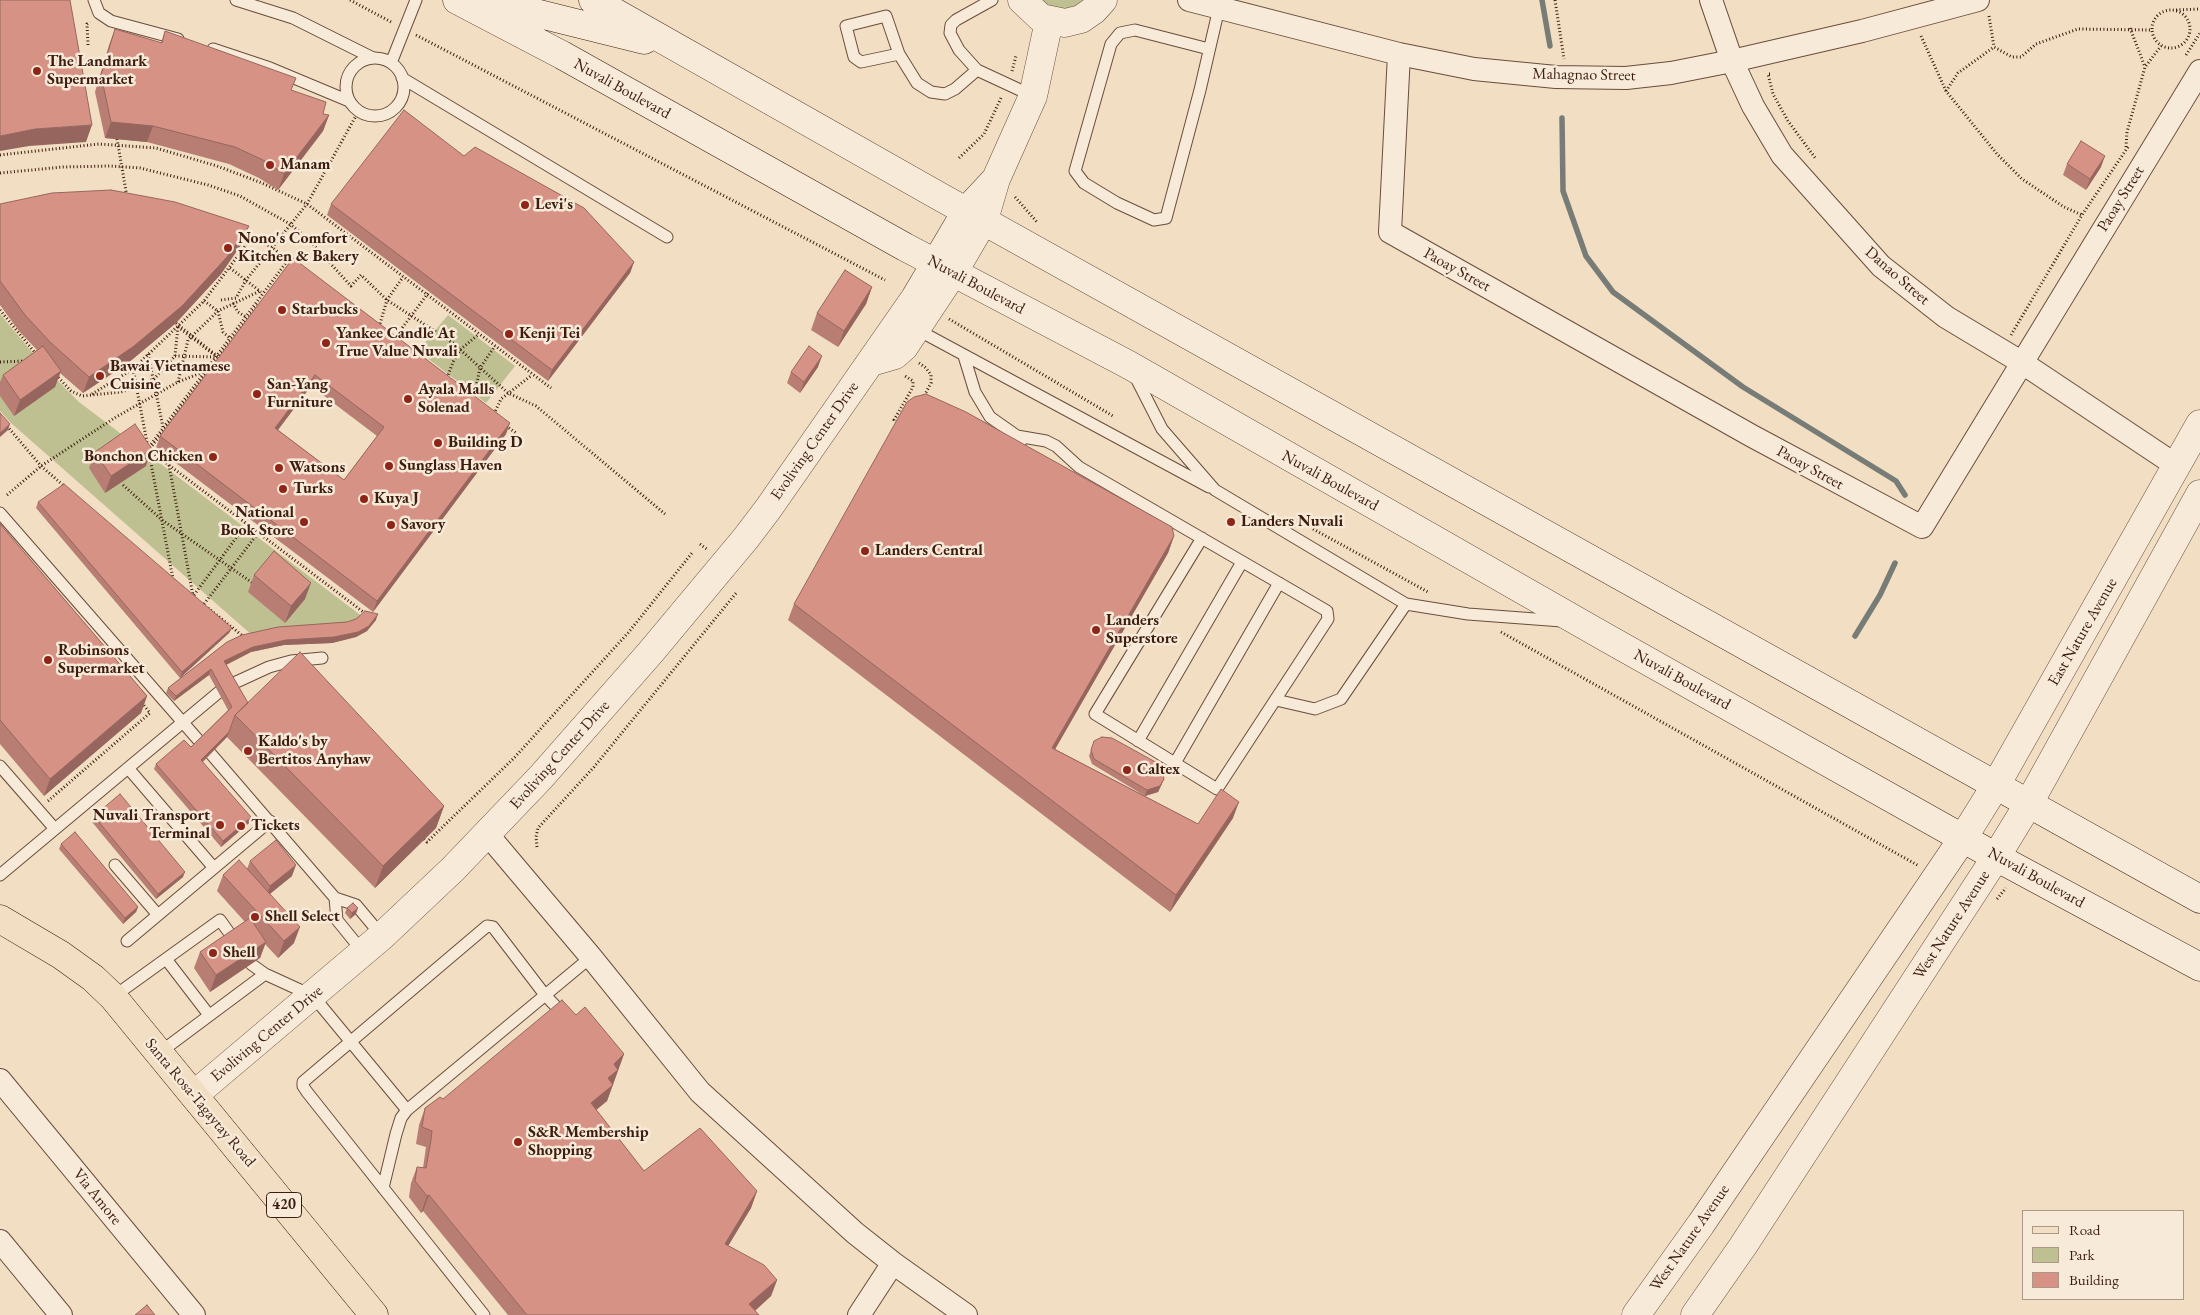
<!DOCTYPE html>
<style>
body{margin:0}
#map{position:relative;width:2200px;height:1315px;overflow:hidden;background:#f2dec3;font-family:"EB Garamond",serif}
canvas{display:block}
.legend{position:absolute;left:2022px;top:1210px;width:162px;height:90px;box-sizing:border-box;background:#f7ead8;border:1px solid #ad9888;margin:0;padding:6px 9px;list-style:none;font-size:15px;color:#3d1d0f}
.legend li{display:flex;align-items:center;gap:10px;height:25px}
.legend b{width:25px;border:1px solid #ad9888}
</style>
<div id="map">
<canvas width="2200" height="1315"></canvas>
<ul class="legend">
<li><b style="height:6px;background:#f2dec3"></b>Road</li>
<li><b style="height:14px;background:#bec091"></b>Park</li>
<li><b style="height:14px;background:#d79286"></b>Building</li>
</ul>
</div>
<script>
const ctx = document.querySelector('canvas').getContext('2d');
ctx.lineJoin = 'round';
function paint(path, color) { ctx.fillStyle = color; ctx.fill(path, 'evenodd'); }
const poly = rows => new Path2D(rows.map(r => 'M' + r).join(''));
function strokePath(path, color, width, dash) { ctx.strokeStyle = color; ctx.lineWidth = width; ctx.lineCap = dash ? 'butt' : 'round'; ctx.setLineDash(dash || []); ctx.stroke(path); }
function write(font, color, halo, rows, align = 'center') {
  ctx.font = font + ' "EB Garamond",serif'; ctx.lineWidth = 5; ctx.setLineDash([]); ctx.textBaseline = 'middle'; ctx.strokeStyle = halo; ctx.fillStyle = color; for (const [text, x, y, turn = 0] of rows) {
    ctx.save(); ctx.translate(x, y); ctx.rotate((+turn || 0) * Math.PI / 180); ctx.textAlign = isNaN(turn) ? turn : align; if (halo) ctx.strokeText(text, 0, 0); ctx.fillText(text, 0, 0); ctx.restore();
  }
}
paint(poly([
 [1036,0,1088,0,1078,7,1066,10,1055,10],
 [0,314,47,370,79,402,363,617,354,625,253,636,11,423,0,411],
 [448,315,515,366,486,403,418,351]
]), '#bec091');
strokePath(poly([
 [1542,0,1550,46],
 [1562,118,1563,191,1586,256,1613,292,1743,387,1896,481,1905,495],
 [1855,636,1880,595,1895,563]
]), '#777c76', 5.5);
const service = poly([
 [94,0,99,13,111,21,178,39],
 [236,0,293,18,373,58],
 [992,0,956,20,951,25,950,33,959,50,977,70,1033,96],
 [213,49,270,68,349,101],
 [1209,49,1135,30,1120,33,1111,44,1075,171,1084,183,1117,203,1154,220,1166,218,1200,90,1219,8],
 [899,54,861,62,854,57,846,26,886,16,899,54,917,83,931,92,945,94,955,89,977,70],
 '346 87a29 29 0 1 1 58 0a29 29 0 1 1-58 0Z',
 [391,63,416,0],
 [402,78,667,237],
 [916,329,1209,487],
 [964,356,975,392,990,417,1017,436,1021,441],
 [1134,374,1162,429,1215,490,1406,604,1468,614,1562,621],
 [1017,436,1046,441,1056,446,1079,467,1279,583,1327,611,1328,619,1217,789,1095,714,1202,538],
 [0,513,200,742],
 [232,684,269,667,291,661,322,658],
 [1276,700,1315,709,1341,699,1406,604],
 [1138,741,1242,562],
 [211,754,335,898,356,905,382,936],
 [1175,763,1279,583],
 [0,766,55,829],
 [128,768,214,868],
 [115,865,158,915],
 [0,875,219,692],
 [335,898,337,920,363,952],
 [127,941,270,821],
 [166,959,209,1015],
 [251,964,265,974,313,996,407,1110],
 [113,997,220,920,235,941],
 [159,1053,265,974],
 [383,1188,396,1134,401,1118,407,1110,591,957],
 [484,1315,307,1092,303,1086,303,1082,487,926,493,927,545,995,565,1016]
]);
const minor = poly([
 [1189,0,1399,54,1474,69,1556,77,1626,78,1671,73,1732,61,1862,31,1978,0],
 [1711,0,1732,61,1753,106,1782,155,1881,266,1946,317,2021,362,2177,466],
 [1399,54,1390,232,1752,436,1922,527,2200,71],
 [488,835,591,957,700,1092,855,1233,893,1263,966,1315],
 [0,1080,194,1315],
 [0,1241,61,1315],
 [859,1315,893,1263]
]);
const tertiary = poly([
 [1022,0,1041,18,1065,23,1081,19,1094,10,1103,0],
 [871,362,895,355,904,347,953,273,984,220,996,179,1033,96,1049,21],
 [194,1095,382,936,453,869,541,777,650,653,746,538,768,509,915,298,967,210,996,179],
 [1636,1315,1701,1224,1963,838,1996,785,2200,424],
 [1695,1315,1743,1246,1996,857,2029,803,2200,494]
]);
const secondary = poly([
 [457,0,562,55,905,247,1129,365,1605,637,1996,857,2200,967],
 [483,0,644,40],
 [593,0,937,195,2200,899]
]);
const primary = poly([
 [0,919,61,955,93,978,113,997,374,1315]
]);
strokePath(service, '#6a4d3c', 13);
strokePath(minor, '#6a4d3c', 24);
strokePath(tertiary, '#6a4d3c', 29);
strokePath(secondary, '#3d1d0f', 29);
strokePath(primary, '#3d1d0f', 29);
strokePath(poly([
 [350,0,393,23],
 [1555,0,1564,59],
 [2176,10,2200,9],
 '2152 29a19 19 0 1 1 38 0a19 19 0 1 1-38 0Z',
 [1989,16,1994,47],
 [2130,28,2145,67],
 [416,35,885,280],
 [1921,36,1946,91,1997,154,2022,179,2064,207,2082,215],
 [88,45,87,24,90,22],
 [2186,55,2200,33],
 [1012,71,1016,56],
 [1770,74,1768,74,1773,94,1788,121,1816,159],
 [1946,91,1958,73,1994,47,2012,57,2021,57,2036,44,2078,29,2152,30],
 [2126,147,2127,132,2145,67,2161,46],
 [0,155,99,144,156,148,217,166,262,183,307,204,551,388],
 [959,158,984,134,1002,96],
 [0,173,63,167,110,166,140,168,208,185,240,196,290,224,308,239,351,286,361,275,387,300,453,343,508,393,536,406,665,514],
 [1015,197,1037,222],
 [242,234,272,247,290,263],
 [230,268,261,292],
 [221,300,236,298,246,280,307,204,357,114],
 [204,301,218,311,223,332,230,338],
 [233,303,238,312,246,317],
 [258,305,149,450,366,614],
 [0,310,36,354],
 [949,319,1113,416],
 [178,327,217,357],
 [379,327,387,300,403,277],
 [2011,335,2082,215,2128,147],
 [148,354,163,427],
 [175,356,215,357],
 [0,362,24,361],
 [919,363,926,368,931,375,931,383,923,398],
 [133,369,173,579],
 [56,375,71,391,82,396,121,392,137,387,154,379,175,356,178,326],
 [447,378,453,362,460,350,479,334],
 [178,382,188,340,191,337,218,311,260,291],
 [92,394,133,369,204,301,252,237],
 [474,397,480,368,495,346],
 [494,414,501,399,532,375],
 [899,421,898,423,894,420,913,387,913,381,905,376],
 [7,426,41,466,64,486],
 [506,426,516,433],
 [149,447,288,260],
 [169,465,193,596],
 [123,485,162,520,254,584],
 [7,495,41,466,116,417,178,382,206,371],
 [1313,529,1428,592],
 [700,544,708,550],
 [194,595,247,523],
 [204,604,258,533],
 [208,608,244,637],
 [1501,632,1919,866],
 [48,801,150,713,142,703],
 [424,839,427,842,514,758,628,633,692,553],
 [537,847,536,837,538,828,594,767,737,592],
 [1997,899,2006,888]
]), '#3d1d0f', 3, [1, 2.5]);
strokePath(service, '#f7ead8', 11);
strokePath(minor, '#f7ead8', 22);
strokePath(tertiary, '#f7ead8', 28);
strokePath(secondary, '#f7ead8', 28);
strokePath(primary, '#f2dec3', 28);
strokePath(poly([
 [117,139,127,197],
 [176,323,221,359],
 [394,339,429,292]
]), '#3d1d0f', 3, [1, 2.5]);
paint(poly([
 [115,29,161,43,165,31,291,90,323,114,329,115,323,131,278,190,259,178,229,164,147,142,105,138,95,92,109,45],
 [464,156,634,262,630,273,548,381,327,215,331,204],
 [2067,164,2101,167,2086,190,2063,175],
 [0,204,243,242,221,274,176,323,128,363,83,393,60,373,55,387,14,416,0,396,0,382,3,375,37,350,19,331,0,305],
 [293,258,506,434,373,612,156,448,160,436],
 [311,386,377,436,344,480,278,430],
 [872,287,866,304,838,347,811,330,817,313],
 [818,367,800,393,787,383,791,372],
 [95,452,146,466,105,493,89,468],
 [38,502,232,628,229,633,180,678,36,508],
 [0,524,147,696,141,713,44,796,0,744],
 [1174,536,1168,553,1055,749,1198,824,1233,818,1170,912,788,620,794,604],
 [254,575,305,599,285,623,248,592],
 [376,620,367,631,356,637,332,643,284,645,251,652,226,665,248,703,444,806,436,828,375,888,227,737,203,762,249,823,221,847,154,769,156,764,191,747,228,710,209,675,174,701,166,693,168,688,227,642,347,622],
 [1094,741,1162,784,1158,792,1145,796,1092,764,1089,756],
 [94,816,183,877,156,899,92,822],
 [61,844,138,907,136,912,123,924,59,849],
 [250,861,292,876,270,894,294,943,278,958,265,944,260,958,210,992,194,968,200,952,245,922,217,891,223,875,247,869],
 [347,908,356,914,350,919,345,913],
 [576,1015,624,1054,607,1101,596,1110,644,1171,757,1191,751,1208,728,1246,777,1280,771,1296,755,1311,759,1315,508,1315,423,1211,421,1213,409,1197,411,1183,417,1167,423,1168,426,1147,416,1144,419,1125,425,1108,443,1099]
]), '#b97e73');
paint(poly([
 [329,115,323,131,278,190,284,174],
 [111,122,153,126,147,142,105,138],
 [92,125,86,142,29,146,0,151,0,136,35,129],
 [2105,156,2101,167,2086,190,2090,179],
 [249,226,243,242,221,274,176,323,128,363,83,393,89,377],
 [634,262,630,273,548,381,552,370],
 [872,287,866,304,838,347,844,331],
 [822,356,818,367,800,393,804,382],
 [61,371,55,387,14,416,20,400],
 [315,375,311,386,271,439,275,428],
 [510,423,506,434,373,612,377,601],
 [10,424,8,430,0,437,0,433],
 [152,449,146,466,105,493,111,476],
 [1174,536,1168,553,1046,765,1052,748],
 [311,583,305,599,285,623,291,606],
 [378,614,376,620,367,631,356,637,332,643,284,645,251,652,222,667,224,661,253,647,286,640],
 [232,628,229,633,180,678,182,672],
 [211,669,209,675,174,701,176,696],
 [147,696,141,713,44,796,50,779],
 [229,732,227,737,199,765,201,760],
 [1164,779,1158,792,1145,796,1147,790],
 [1239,802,1233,818,1170,912,1176,895],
 [444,806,436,828,375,888,383,866],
 [251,817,249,823,221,847,223,841],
 [296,865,292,876,266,897,270,886],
 [185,872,183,877,156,899,158,894],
 [138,907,136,912,123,924,125,918],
 [358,908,356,914,350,919,352,913],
 [300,927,294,943,278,958,284,941],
 [266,942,260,958,210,992,216,975],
 [624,1054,607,1101,585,1119,591,1103,614,1064],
 [757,1191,751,1208,719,1261,725,1244],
 [429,1195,423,1211,421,1213,427,1196],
 [777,1280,771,1296,750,1315,749,1304]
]), '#96665e');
const building = poly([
 [0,0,70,0,92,125,35,129,0,136,0,0],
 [115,29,162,43,165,31,296,78,291,90,326,102,323,114,329,115,284,174,265,161,235,147,153,126,111,122,101,75,115,29],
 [404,110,464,156,475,147,584,208,634,262,552,370,331,204,404,110],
 [2081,141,2105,156,2090,179,2067,164,2081,141],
 [111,190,175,202,249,226,227,257,182,306,134,346,89,377,51,343,25,315,0,281,0,204,52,193,111,190],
 [293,258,510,423,377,601,160,436,293,258],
 [315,375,384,427,344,480,275,428,315,375],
 [845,270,872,287,844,331,817,313,845,270],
 [43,346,61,371,20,400,3,375,43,346],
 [809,346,822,356,804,382,791,372,809,346],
 [926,394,966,412,1172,527,1174,536,1052,748,1198,824,1221,789,1239,802,1176,895,794,604,907,402,914,397,926,394],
 [0,413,10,424,0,433,0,413],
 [135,424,152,449,111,476,95,452,135,424],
 [64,484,232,628,182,672,38,502,64,484],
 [0,524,147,696,50,779,0,720,0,524],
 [274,551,311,583,291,606,254,575,274,551],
 [365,611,378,614,369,626,358,632,334,637,286,640,253,647,224,661,248,703,235,715,229,732,201,760,251,817,223,841,156,764,184,740,191,747,232,707,211,669,176,696,168,688,227,642,242,635,278,627,347,622,356,619,365,611],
 [300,652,444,806,383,866,235,715,300,652],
 [1102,737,1112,738,1161,765,1164,779,1160,786,1147,790,1094,759,1091,750,1094,741,1102,737],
 [120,794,185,872,158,894,94,816,120,794],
 [75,832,138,907,125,918,61,844,75,832],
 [276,840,296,865,270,886,250,861,276,840],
 [239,860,300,927,284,941,223,875,239,860],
 [353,903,358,908,352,913,347,908,353,903],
 [250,918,266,942,216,975,200,952,250,918],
 [562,1000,576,1015,585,1007,624,1054,614,1064,618,1070,608,1078,613,1085,591,1103,644,1171,700,1128,757,1191,725,1244,764,1265,777,1280,749,1304,759,1315,527,1315,429,1195,427,1196,415,1181,417,1167,426,1168,431,1140,432,1131,422,1127,425,1108,440,1097,443,1099,562,1000],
 [147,1305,155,1315,135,1315,147,1305]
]);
paint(building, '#d79286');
strokePath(building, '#96665e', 1);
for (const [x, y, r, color] of [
 [37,71,5,"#8f2418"],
 [270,165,5,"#8f2418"],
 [525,205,5,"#8f2418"],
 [228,248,5,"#8f2418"],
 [282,310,5,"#8f2418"],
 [509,334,5,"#8f2418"],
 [326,343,5,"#8f2418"],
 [100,376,5,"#8f2418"],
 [257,394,5,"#8f2418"],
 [408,399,5,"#8f2418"],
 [438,443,5,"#8f2418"],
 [213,457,5,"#8f2418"],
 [389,466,5,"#8f2418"],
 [279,468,5,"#8f2418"],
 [283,489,5,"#8f2418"],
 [364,499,5,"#8f2418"],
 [304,522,5,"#8f2418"],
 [1231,522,5,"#8f2418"],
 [391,525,5,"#8f2418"],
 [865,551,5,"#8f2418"],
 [1096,630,5,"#8f2418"],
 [48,660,5,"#8f2418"],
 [248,751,5,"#8f2418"],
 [1127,770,5,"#8f2418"],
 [220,825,5,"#8f2418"],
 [241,826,5,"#8f2418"],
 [255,917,5,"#8f2418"],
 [213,953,5,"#8f2418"],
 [518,1142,5,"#8f2418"]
]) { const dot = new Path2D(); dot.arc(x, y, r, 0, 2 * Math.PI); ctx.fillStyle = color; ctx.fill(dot); strokePath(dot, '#f7ead8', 2); }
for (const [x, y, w] of [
 [284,1205,35]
]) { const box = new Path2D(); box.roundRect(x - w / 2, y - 12.5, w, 25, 4); ctx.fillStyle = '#f7ead8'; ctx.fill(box); strokePath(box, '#3d1d0f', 1); }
write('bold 15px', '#3d1d0f', null, [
 ["420",284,1205]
]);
write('bold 16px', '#3d1d0f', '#f7ead8', [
 ["The Landmark",47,62],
 ["Supermarket",47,80],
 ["Manam",280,165],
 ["Levi's",535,205],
 ["Nono's Comfort",238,239],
 ["Kitchen & Bakery",238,257],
 ["Starbucks",292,310],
 ["Yankee Candle At",336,334],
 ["True Value Nuvali",336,352],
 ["Kenji Tei",519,334],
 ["Bawai Vietnamese",110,367],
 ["Cuisine",110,385],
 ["San-Yang",267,385],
 ["Furniture",267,403],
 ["Ayala Malls",418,390],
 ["Solenad",418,408],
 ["Building D",448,443],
 ["Bonchon Chicken",203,457,"right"],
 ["Sunglass Haven",399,466],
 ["Watsons",289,468],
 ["Turks",293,489],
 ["Kuya J",374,499],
 ["National",294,513,"right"],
 ["Book Store",294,531,"right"],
 ["Landers Nuvali",1241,522],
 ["Savory",401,525],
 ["Landers Central",875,551],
 ["Landers",1106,621],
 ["Superstore",1106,639],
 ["Robinsons",58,651],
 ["Supermarket",58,669],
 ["Kaldo's by",258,742],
 ["Bertitos Anyhaw",258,760],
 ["Caltex",1137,770],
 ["Nuvali Transport",210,816,"right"],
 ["Terminal",210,834,"right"],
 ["Tickets",251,826],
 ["Shell Select",265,917],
 ["Shell",223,953],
 ["S&R Membership",528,1133],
 ["Shopping",528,1151]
], 'left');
write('16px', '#3d1d0f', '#f7ead8', [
 ["Mahagnao Street",1584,75,1],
 ["Nuvali Boulevard",622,89,29],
 ["Paoay Street",2121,199,-58],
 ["Paoay Street",1457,270,29],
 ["Danao Street",1897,276,41],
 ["Nuvali Boulevard",976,285,28],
 ["Evoliving Center Drive",815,441,-55],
 ["Paoay Street",1810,468,29],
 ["Nuvali Boulevard",1330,481,29],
 ["East Nature Avenue",2083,632,-60],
 ["Nuvali Boulevard",1682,680,29],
 ["Evoliving Center Drive",560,755,-48],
 ["Nuvali Boulevard",2036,878,29],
 ["West Nature Avenue",1952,925,-57],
 ["Evoliving Center Drive",267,1034,-40],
 ["Santa Rosa-Tagaytay Road",200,1103,50],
 ["Via Amore",97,1197,51],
 ["West Nature Avenue",1690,1238,-55]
]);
</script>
